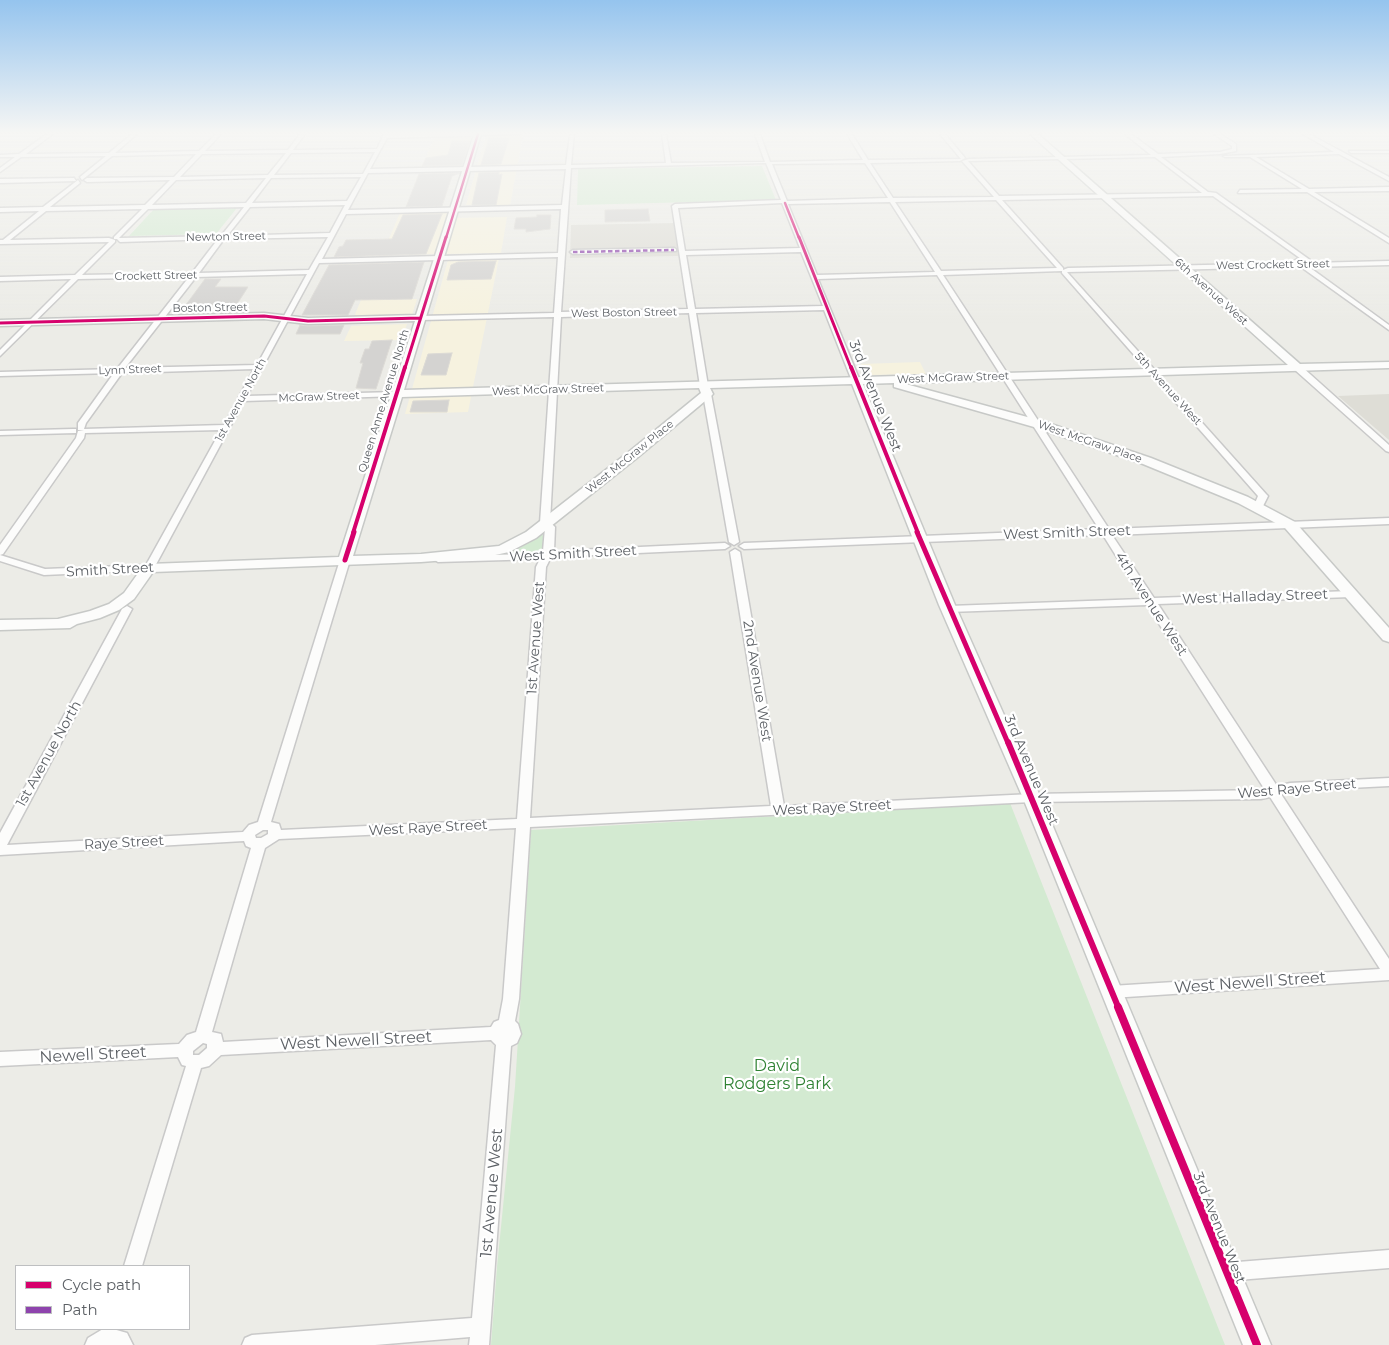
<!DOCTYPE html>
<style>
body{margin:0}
#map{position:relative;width:1389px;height:1345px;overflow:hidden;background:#ecece7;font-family:Montserrat,sans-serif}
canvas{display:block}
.legend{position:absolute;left:15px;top:1265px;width:175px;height:65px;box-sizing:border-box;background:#fff;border:1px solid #bebfc1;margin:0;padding:6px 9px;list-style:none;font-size:15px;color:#5c6065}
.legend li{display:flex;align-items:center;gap:10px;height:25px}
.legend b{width:25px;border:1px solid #bebfc1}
</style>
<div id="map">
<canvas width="1389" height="1345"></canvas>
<ul class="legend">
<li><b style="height:6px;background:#d6006c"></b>Cycle path</li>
<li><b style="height:6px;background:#8e44ad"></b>Path</li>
</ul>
</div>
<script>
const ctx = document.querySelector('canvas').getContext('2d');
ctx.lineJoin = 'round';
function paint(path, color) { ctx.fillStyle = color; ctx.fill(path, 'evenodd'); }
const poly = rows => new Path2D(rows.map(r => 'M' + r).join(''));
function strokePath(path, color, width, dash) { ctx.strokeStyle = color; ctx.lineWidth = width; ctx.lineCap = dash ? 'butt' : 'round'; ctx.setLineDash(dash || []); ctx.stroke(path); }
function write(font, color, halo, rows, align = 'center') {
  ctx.font = font + ' Montserrat,sans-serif'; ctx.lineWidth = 4.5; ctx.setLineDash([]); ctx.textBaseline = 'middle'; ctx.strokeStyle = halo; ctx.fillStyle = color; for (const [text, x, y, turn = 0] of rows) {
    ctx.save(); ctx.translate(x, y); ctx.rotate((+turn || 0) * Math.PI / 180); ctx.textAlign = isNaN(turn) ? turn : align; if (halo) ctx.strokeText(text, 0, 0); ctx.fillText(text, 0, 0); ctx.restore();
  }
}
paint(poly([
 [436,135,472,135,462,166,421,167],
 [486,135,523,135,510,205,466,205],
 [449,212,448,218,507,217,501,253,382,255,400,213],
 [499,258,468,412,405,414,448,260],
 [417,299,412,315,354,317,361,300],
 [407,324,402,340,344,341,351,326],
 [920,362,926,374,866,375,861,364]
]), '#f6f2df');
paint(poly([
 [674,223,679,256,570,258,571,225],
 [1389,394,1389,440,1338,396]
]), '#deddd6');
paint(poly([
 [762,166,776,200,577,205,578,169],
 [237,208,216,234,129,236,154,209],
 [543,534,544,551,537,554,508,555],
 [1010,803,1225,1345,491,1345,497,1267,515,1087,531,830]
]), '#d3ead1');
const building = poly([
 [489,138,509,138,501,164,481,165,489,138],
 [452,141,470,141,462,165,422,166,426,158,448,155,452,141],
 [499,172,499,175,502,174,496,205,472,205,479,173,499,172],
 [460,173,452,176,442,206,406,207,419,174,460,173],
 [648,209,650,221,605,222,605,210,648,209],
 [442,214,426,254,334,257,339,247,343,246,346,240,392,239,403,215,442,214],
 [537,215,551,215,550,229,526,232,526,229,514,229,516,218,537,217,537,215],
 [496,261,491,279,447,280,451,265,458,262,496,261],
 [424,262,412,299,355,300,348,315,302,315,329,265,424,262],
 [205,279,221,279,215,287,248,287,237,304,185,306,205,279],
 [300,325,308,326,344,325,340,334,296,334,300,325],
 [392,340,376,389,356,388,363,363,360,363,365,349,369,349,372,341,392,340],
 [452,353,446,375,421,375,428,354,452,353],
 [449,400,447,412,410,412,413,401,449,400]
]);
paint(building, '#d4d3d1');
strokePath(building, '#dcdad5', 1);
const street = poly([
 [47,134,53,134,26,154,109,153,132,134,137,134,115,153,199,151,216,134,221,134,205,151,288,150,300,134,305,134,293,150,377,149,384,134,521,134,387,138,370,169,566,165,570,135,574,134,571,165,666,163,662,134,666,134,671,163,765,162,755,134,760,134,770,162,863,160,847,134,852,134,868,160,961,159,940,134,945,134,965,158,960,161,870,163,893,198,994,197,962,161,969,159,1151,155,1125,134,1131,134,1158,154,1220,152,1232,149,1232,146,1214,134,1220,134,1236,144,1236,151,1220,154,1161,157,1208,192,1216,193,1310,260,1309,263,1389,261,1389,265,1309,267,1389,325,1389,330,1301,267,1067,272,1266,494,1268,496,1261,510,1258,511,1253,508,1258,496,1062,273,1062,271,943,275,1109,529,1389,518,1389,524,1112,535,1154,598,1351,591,1356,594,1351,597,1158,604,1277,786,1290,783,1389,778,1389,786,1290,791,1281,794,1389,959,1389,980,1111,998,1106,996,1103,992,1106,988,1111,986,1380,969,1270,797,1261,799,1032,802,530,827,519,999,515,1021,518,1024,521,1034,517,1043,511,1046,489,1345,469,1345,470,1337,375,1345,242,1345,245,1338,252,1335,472,1318,496,1045,491,1040,221,1055,209,1066,201,1068,142,1266,124,1266,186,1066,182,1065,178,1057,0,1066,0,1052,179,1044,187,1035,196,1032,251,848,246,846,244,841,0,855,0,833,122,609,127,606,132,609,7,845,243,832,249,825,258,822,340,560,345,557,350,560,271,822,279,824,281,830,517,819,536,567,540,559,438,562,433,559,438,556,535,554,543,551,545,528,540,523,554,317,420,320,417,318,420,316,554,313,558,257,319,263,247,396,396,392,399,392,399,396,244,401,153,570,44,575,0,561,0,555,45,569,146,565,221,430,85,433,84,438,3,554,0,555,0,545,76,438,78,431,84,430,78,430,78,423,114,373,0,376,0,372,117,369,189,277,78,279,0,356,0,350,71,279,0,281,0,277,75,275,109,242,0,244,0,240,3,240,39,211,0,212,0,208,43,207,78,180,80,183,50,207,145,205,170,180,87,182,84,180,87,178,174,177,196,154,112,156,82,180,80,177,106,156,21,157,0,172,0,168,15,157,0,157,0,155,19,154,47,134],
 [375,152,363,174,274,175,291,153,375,152],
 [286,153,268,175,180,177,202,154,286,153],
 [1155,157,1202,193,999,196,968,161,1155,157],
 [766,163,781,200,675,204,672,206,688,309,561,312,571,168,766,163],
 [865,163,888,198,787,201,772,164,865,163],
 [566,169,562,205,348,210,368,173,566,169],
 [361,177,347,201,252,203,271,178,361,177],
 [266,178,246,203,152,205,176,180,266,178],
 [1213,196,1304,261,1297,259,1294,261,1296,263,1068,268,1063,270,1063,268,1002,200,1213,196],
 [996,200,1057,268,941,271,895,202,996,200],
 [890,202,935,272,817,275,788,204,890,202],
 [782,203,800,248,685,251,678,208,782,203],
 [345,205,330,233,227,236,250,207,345,205],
 [244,207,221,236,119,238,148,209,244,207],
 [142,209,114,237,114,239,117,239,120,242,218,239,192,273,82,275,115,242,115,240,109,238,10,240,46,211,142,209],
 [561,209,558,253,322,259,346,214,561,209],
 [328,237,309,270,199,273,224,239,328,237],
 [801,252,823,306,695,309,686,255,801,252],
 [307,274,257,365,125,368,196,277,307,274],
 [937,275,1099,529,744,543,739,546,744,549,1103,535,1143,599,949,606,944,609,949,612,1147,605,1265,790,1032,794,784,806,740,552,735,549,730,552,771,806,530,818,546,567,551,557,725,549,730,546,725,543,554,551,555,527,550,522,561,317,689,313,700,386,704,388,708,386,696,313,824,310,852,381,856,383,860,381,818,279,937,275],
 [254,369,224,425,84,429,86,423,122,373,254,369],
 [516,828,503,999,499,1020,494,1022,491,1027,223,1042,221,1034,212,1032,265,848,279,839,516,828],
 [263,830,268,830,268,834,261,838,256,838,255,835,263,830],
 [203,1043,207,1044,207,1048,199,1055,193,1055,193,1051,203,1043],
 [1303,134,1309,134,1389,177,1389,181,1339,154,1256,157,1309,189,1389,187,1389,191,1314,192,1389,238,1389,243,1307,192,1238,193,1240,190,1302,189,1250,157,1225,157,1223,156,1334,152,1303,134],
 [1349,151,1389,151,1389,153,1351,153,1349,151],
 [74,178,76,181,0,183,0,179,74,178],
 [674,248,676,249,676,251,573,254,570,252,573,250,674,248],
 [1295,366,1301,366,1389,445,1389,452,1386,451,1295,370,1295,366],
 [704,392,711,394,739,542,734,545,729,542,703,394,704,392],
 [73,429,76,429,76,433,0,435,0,431,73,429],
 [1389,1250,1389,1268,1225,1281,1218,1279,1216,1272,1218,1265,1225,1263,1389,1250],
 [103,1329,113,1329,127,1333,133,1345,85,1345,88,1338,103,1329]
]);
const secondary = poly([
 [474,134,481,134,404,390,1288,365,1030,134,1038,134,1300,364,1389,362,1389,368,902,383,1042,421,1151,458,1248,497,1295,522,1389,628,1389,642,1383,640,1285,528,1238,503,1143,464,1034,427,894,387,894,383,863,384,955,605,1041,798,1271,1345,1243,1345,1023,798,939,605,852,384,710,388,713,394,711,396,638,457,536,538,509,552,486,557,421,562,153,572,134,599,119,610,100,618,77,624,70,628,0,630,0,620,58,619,90,611,109,604,124,593,144,565,149,564,339,557,415,321,308,324,264,319,0,326,0,320,264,313,308,318,416,315,474,134],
 [699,388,701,393,630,451,526,532,499,546,421,554,353,556,402,397,699,388]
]);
strokePath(street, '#c9c9c9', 3);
strokePath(secondary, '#c7c9c7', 3);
paint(street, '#fcfcfb');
paint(secondary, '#fcfcfb');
strokePath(poly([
 [573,252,674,250]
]), '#8e44ad', 2.5, [4.5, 2.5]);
strokePath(poly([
 [785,203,799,238],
 [446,238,478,134]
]), '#d6006c', 2.5);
strokePath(poly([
 [799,237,851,368],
 [0,323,264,316,308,321,420,318],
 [405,368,446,237]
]), '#d6006c', 3);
strokePath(poly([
 [851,367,918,533],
 [353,533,405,367]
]), '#d6006c', 4);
strokePath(poly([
 [917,532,1008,743],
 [345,560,354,532]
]), '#d6006c', 5);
strokePath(poly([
 [1008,742,1119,1009]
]), '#d6006c', 6);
strokePath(poly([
 [1118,1007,1257,1345]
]), '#d6006c', 8);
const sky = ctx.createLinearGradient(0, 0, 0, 323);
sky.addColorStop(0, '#95c4ee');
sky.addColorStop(0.41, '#f6f6f4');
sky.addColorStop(1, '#f6f6f400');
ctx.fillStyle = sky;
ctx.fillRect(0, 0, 1389, 323);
write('11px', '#5c6065', '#fff', [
 ["Newton Street",226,237,-1],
 ["West Crockett Street",1273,265,-1],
 ["Crockett Street",156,276,-1],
 ["6th Avenue West",1211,292,42],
 ["Boston Street",210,308,-1],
 ["West Boston Street",624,313,-1],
 ["Lynn Street",130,370,-2],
 ["West McGraw Street",953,378,-2],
 ["5th Avenue West",1168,389,48],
 ["West McGraw Street",548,390,-2],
 ["McGraw Street",319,397,-2],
 ["1st Avenue North",241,400,-61],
 ["Queen Anne Avenue North",384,401,-73],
 ["West McGraw Place",1090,442,19],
 ["West McGraw Place",630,457,-39]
]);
write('14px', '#5c6065', '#fff', [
 ["3rd Avenue West",875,396,68],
 ["West Smith Street",1067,533,-2],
 ["West Smith Street",573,554,-3],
 ["Smith Street",110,570,-3],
 ["West Halladay Street",1255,597,-2],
 ["4th Avenue West",1151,604,57],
 ["1st Avenue West",536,638,-86],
 ["2nd Avenue West",757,681,81],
 ["1st Avenue North",49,754,-61],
 ["3rd Avenue West",1031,770,67],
 ["West Raye Street",1297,789,-5],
 ["West Raye Street",832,808,-3],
 ["West Raye Street",428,828,-3],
 ["Raye Street",124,843,-3],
 ["3rd Avenue West",1219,1228,68]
]);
write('16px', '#5c6065', '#fff', [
 ["West Newell Street",1250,983,-4],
 ["West Newell Street",356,1041,-3],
 ["Newell Street",93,1055,-3],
 ["1st Avenue West",492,1193,-85]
]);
write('16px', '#2f8233', '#fff', [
 ["David",777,1066],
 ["Rodgers Park",777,1084]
]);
</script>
